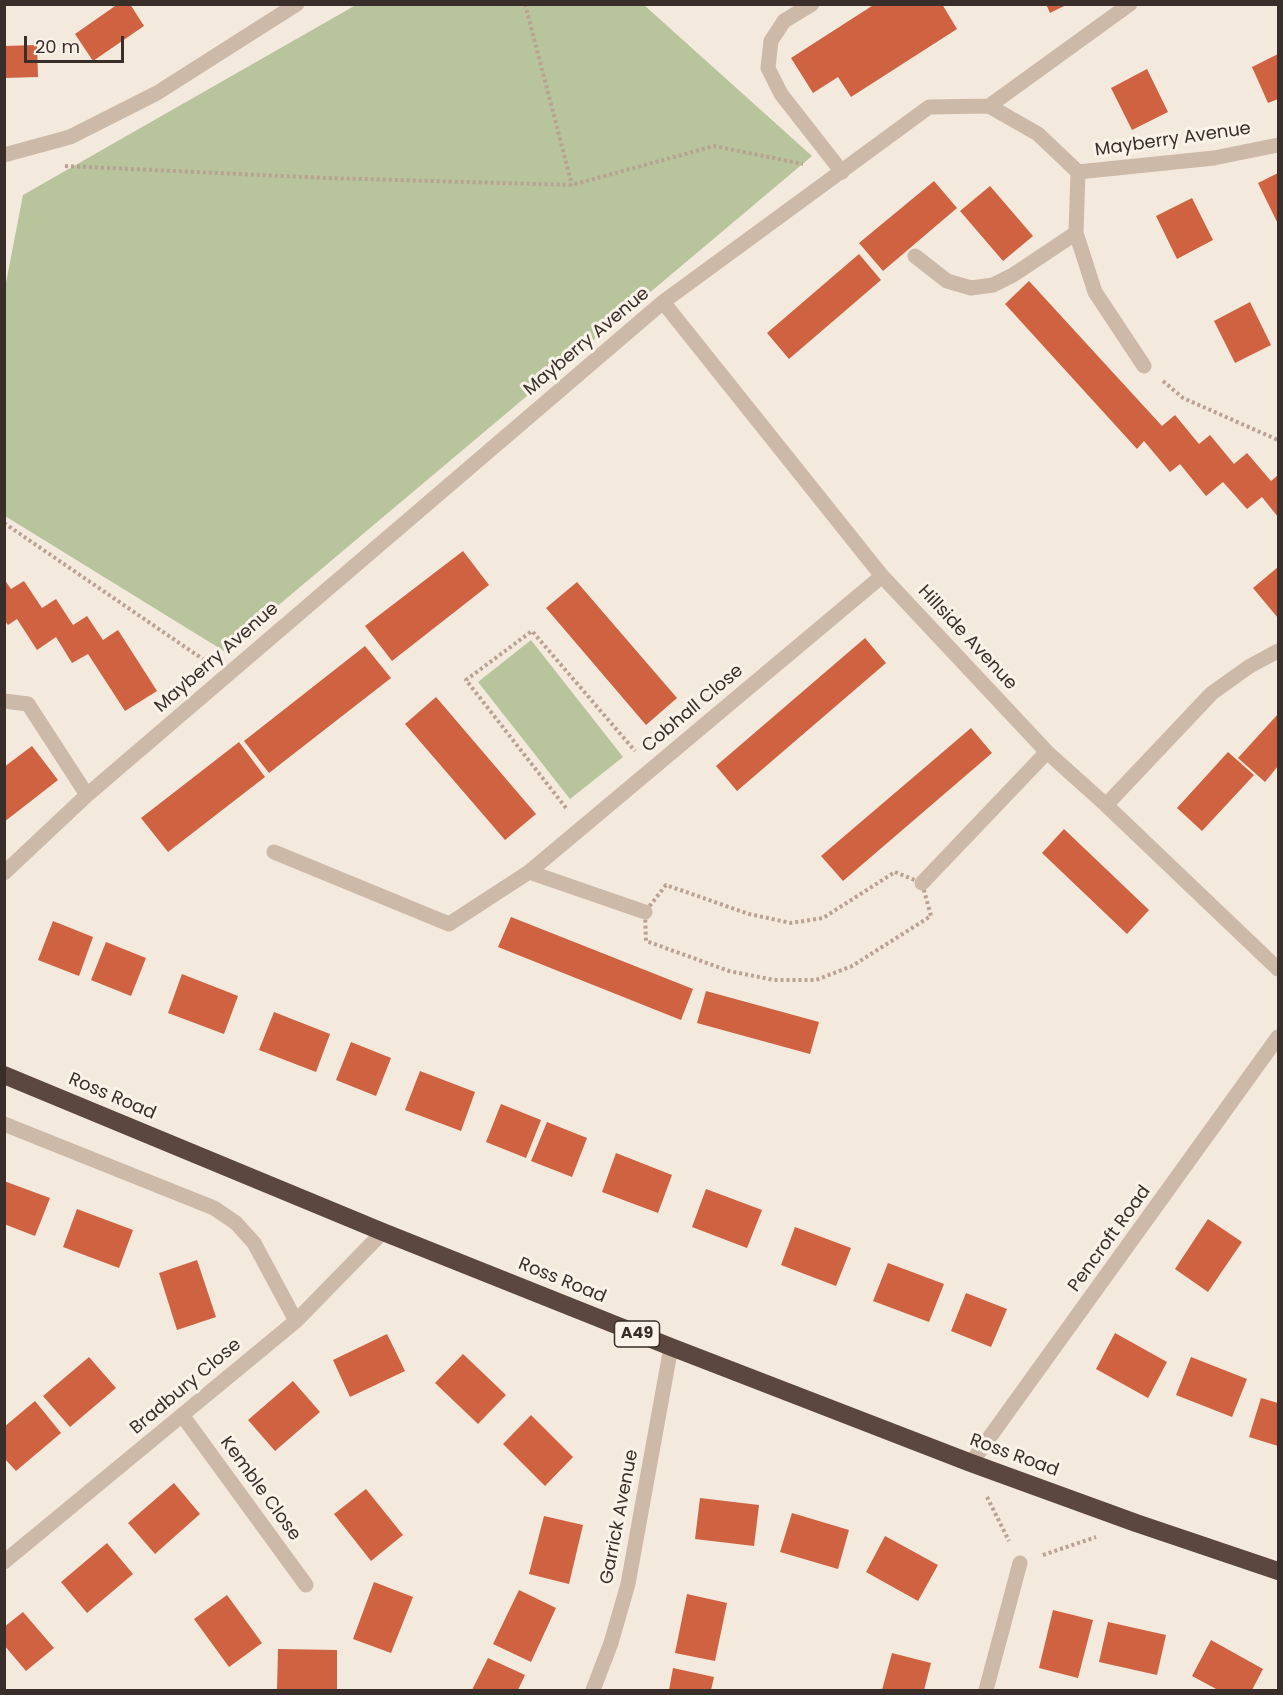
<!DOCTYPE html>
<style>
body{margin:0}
#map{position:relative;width:1283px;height:1695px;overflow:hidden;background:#f4e9dd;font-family:Poppins,sans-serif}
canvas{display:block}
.frame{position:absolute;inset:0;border:6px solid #392e29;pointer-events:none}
.scale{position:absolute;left:24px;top:36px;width:100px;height:27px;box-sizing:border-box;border:3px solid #392e29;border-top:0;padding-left:8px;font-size:18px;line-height:21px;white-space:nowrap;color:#392e29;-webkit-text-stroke:4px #fbf3ea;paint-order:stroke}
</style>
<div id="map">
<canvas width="1283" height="1695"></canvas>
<div class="frame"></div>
<div class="scale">20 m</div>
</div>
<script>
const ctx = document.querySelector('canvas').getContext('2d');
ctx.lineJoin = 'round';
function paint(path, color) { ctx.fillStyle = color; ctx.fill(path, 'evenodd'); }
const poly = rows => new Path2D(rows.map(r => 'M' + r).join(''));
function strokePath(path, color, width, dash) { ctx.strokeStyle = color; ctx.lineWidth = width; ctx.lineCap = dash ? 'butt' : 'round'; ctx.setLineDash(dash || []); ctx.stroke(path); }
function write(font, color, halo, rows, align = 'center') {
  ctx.font = font + ' Poppins,sans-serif'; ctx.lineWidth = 6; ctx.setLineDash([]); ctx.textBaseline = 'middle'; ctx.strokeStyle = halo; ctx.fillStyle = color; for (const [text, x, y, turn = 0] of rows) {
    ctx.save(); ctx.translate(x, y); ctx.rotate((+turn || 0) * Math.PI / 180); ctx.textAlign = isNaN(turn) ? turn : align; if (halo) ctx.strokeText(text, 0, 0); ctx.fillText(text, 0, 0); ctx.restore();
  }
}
paint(poly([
 [356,5,644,5,812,156,224,651,5,516,5,288,23,195],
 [531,640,623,757,570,799,478,682]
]), '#b7c49c');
paint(poly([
 [118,4,130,4,144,26,93,61,75,34],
 [875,4,942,4,957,29,851,97,838,77,813,93,791,58],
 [1046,4,1068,4,1050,13],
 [37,45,38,77,4,78,4,46],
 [1278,54,1278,99,1268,103,1252,67],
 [1147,69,1168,112,1132,130,1111,88],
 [1278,173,1278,224,1258,183],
 [934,181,957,208,883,271,859,243],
 [990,186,1033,236,1003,261,960,211],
 [1192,198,1213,240,1177,259,1156,216],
 [859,254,881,280,789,359,767,333],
 [1029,281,1162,426,1175,415,1199,444,1210,435,1234,464,1247,453,1271,481,1278,475,1278,517,1262,497,1247,509,1223,482,1206,496,1180,464,1170,472,1144,441,1137,449,1005,304],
 [1250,302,1271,345,1235,363,1214,321],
 [463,551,489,585,392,661,365,626],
 [1278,567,1278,618,1253,588],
 [4,579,11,589,24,581,42,608,56,599,73,625,87,616,103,640,118,630,157,691,125,711,88,654,72,663,56,637,37,650,17,619,8,625,4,620],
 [577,582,677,698,646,725,546,608],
 [865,638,886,663,737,791,716,766],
 [365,646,391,678,269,773,244,741],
 [436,697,536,814,505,840,405,724],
 [1278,714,1278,766,1265,782,1238,758],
 [971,728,992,753,843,881,821,856],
 [239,742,265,777,168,852,141,818],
 [32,746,58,780,4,822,4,767],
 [1228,752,1254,775,1202,831,1177,808],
 [1064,829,1149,910,1127,934,1042,853],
 [511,917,693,989,681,1020,498,947],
 [53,921,93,937,79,976,38,960],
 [106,942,146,958,131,996,91,980],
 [182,974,238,996,224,1034,168,1013],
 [706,991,819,1022,810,1054,697,1023],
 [274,1012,330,1034,316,1072,259,1050],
 [351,1042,391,1058,376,1096,336,1080],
 [420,1071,475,1092,461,1131,405,1110],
 [501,1104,541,1120,526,1158,486,1142],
 [547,1122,587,1138,572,1177,531,1161],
 [616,1153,672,1175,658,1213,602,1192],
 [4,1181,50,1198,35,1236,4,1224],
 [706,1189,762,1210,747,1248,692,1227],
 [77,1209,133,1230,119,1268,63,1247],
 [1208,1219,1242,1242,1208,1292,1175,1269],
 [795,1227,851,1248,836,1286,781,1265],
 [197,1260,216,1317,177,1330,159,1273],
 [888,1263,944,1284,929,1322,873,1301],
 [966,1293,1007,1309,991,1347,951,1331],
 [1115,1333,1167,1362,1148,1398,1096,1369],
 [387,1334,405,1371,350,1397,333,1360],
 [463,1354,506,1395,478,1424,435,1383],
 [89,1357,116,1388,70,1427,43,1396],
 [1191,1357,1247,1379,1232,1417,1176,1395],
 [293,1381,320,1412,275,1451,248,1420],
 [1261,1398,1278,1403,1278,1446,1249,1437],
 [35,1401,61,1433,16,1471,4,1458,4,1427],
 [531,1415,573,1457,545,1486,503,1444],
 [174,1483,200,1514,155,1554,128,1523],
 [366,1489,403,1535,371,1561,334,1514],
 [700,1498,759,1505,754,1546,695,1539],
 [792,1513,849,1530,838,1569,780,1552],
 [544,1516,583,1525,569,1584,529,1574],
 [885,1536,938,1565,918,1601,866,1572],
 [107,1543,133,1574,87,1613,61,1582],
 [374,1582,413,1597,391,1653,353,1639],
 [519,1590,556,1608,531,1662,493,1644],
 [687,1594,727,1603,715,1661,675,1653],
 [227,1595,262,1643,229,1667,194,1619],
 [1053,1610,1093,1620,1078,1678,1039,1668],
 [23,1612,54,1648,26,1671,4,1645,4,1627],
 [1108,1622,1166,1635,1157,1675,1099,1662],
 [1211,1640,1263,1669,1252,1690,1218,1690,1192,1676],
 [278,1649,337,1650,337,1690,277,1690],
 [892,1653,931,1663,924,1690,882,1690],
 [488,1658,525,1675,518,1690,472,1690],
 [673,1668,714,1677,711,1690,669,1690]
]), '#ce6241');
strokePath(poly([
 [525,4,572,185],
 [65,166,326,178,572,185,714,146,803,164],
 [1163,381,1183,398,1278,440],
 [4,523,207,662],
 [566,808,466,680,532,631,635,751],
 [895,872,922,883,931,916,852,966,816,980,774,980,729,971,646,941,645,912,666,885,749,914,791,923,823,918,895,872],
 [987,1497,1009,1541],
 [1043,1555,1096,1537]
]), '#b9a292', 4, [3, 3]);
strokePath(poly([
 [812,4,784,21,771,41,768,68,781,94,842,172],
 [989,106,1130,4],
 [4,155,70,137,157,93,297,4],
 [1078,172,1076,233,1095,292,1144,366],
 [915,256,947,281,971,288,993,285,1013,275,1076,233],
 [663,302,882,576,1047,752,1106,805,1278,969],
 [4,701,28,704,87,795],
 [1106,805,1212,693,1250,666,1278,651],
 [274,852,449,924,529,872,882,576],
 [529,872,645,912],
 [4,873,87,795,663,302,929,107,989,106,1038,134,1078,172,1214,158,1278,145],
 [922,883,1047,752],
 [4,1124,214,1208,236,1223,254,1243,296,1321],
 [182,1415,306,1585],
 [971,1463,1278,1037],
 [4,1562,296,1321,383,1232],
 [593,1690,611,1643,628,1584,671,1347],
 [986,1690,1020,1563]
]), '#cdb9a8', 15);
strokePath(poly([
 [4,1075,383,1232,671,1347,971,1463,1136,1523,1278,1571]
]), '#5b473f', 18);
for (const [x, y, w] of [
 [637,1334,45]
]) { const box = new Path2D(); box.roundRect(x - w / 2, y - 13, w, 26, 4.5); ctx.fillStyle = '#fbf3ea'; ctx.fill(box); strokePath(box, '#392e29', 1.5); }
write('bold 16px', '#392e29', null, [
 ["A49",637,1334]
]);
write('18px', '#392e29', '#fbf3ea', [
 ["Mayberry Avenue",1173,140,-8],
 ["Mayberry Avenue",587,342,-40],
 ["Hillside Avenue",967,638,47],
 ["Mayberry Avenue",217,658,-41],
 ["Cobhall Close",693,709,-40],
 ["Ross Road",112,1097,23],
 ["Pencroft Road",1110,1239,-54],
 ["Ross Road",562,1281,22],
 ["Bradbury Close",186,1387,-40],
 ["Ross Road",1014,1456,20],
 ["Kemble Close",260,1489,54],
 ["Garrick Avenue",620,1517,-79]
]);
</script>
